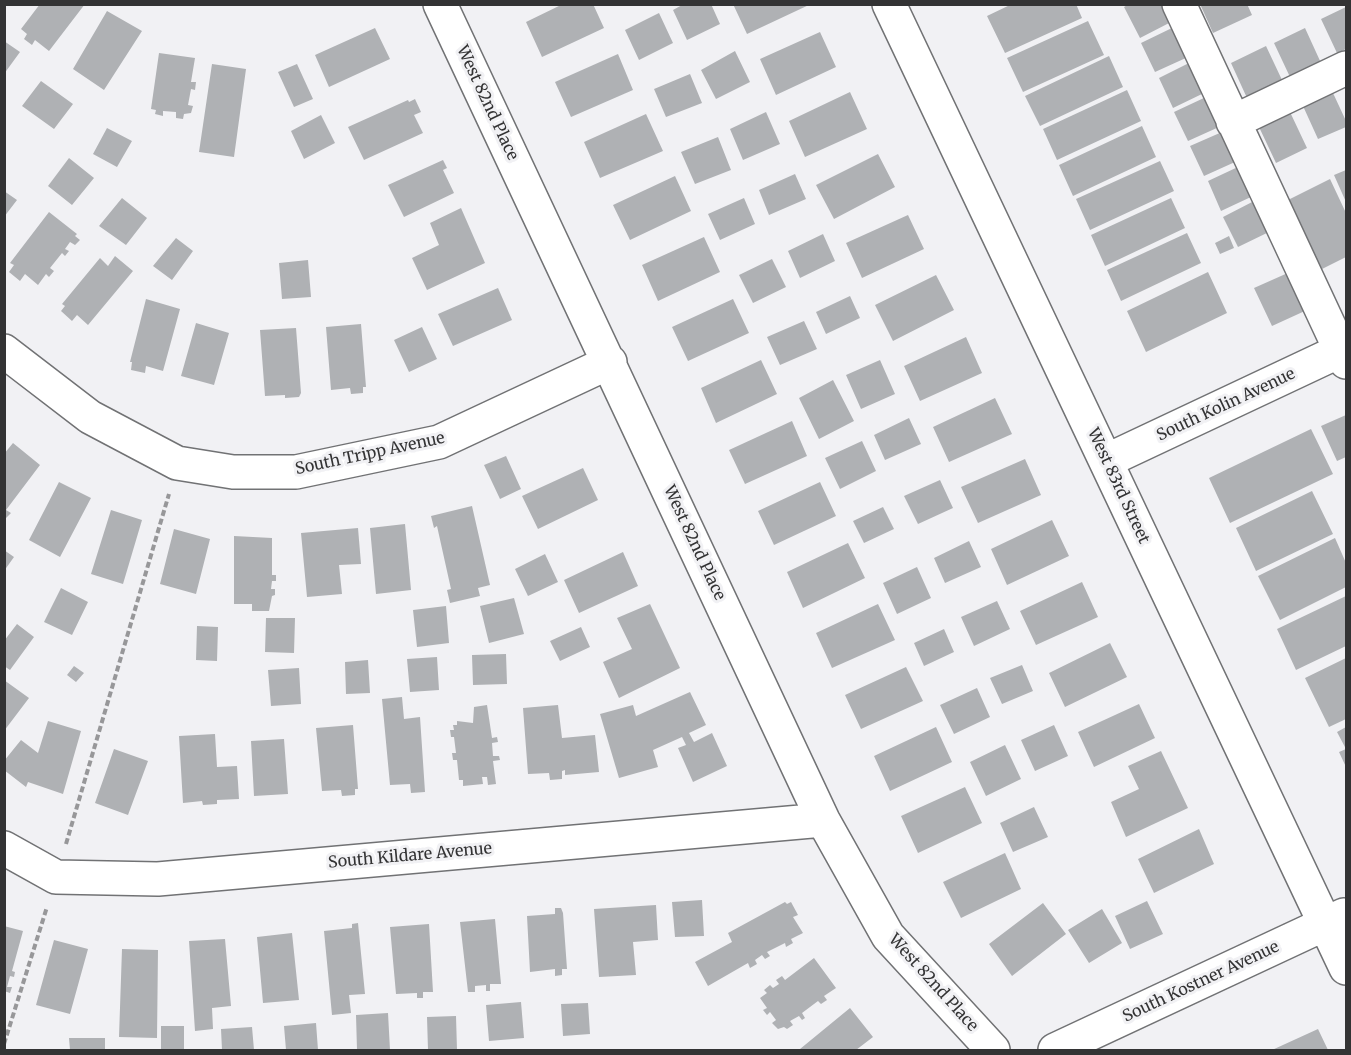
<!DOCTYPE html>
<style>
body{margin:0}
#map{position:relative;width:1351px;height:1055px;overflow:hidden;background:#f1f1f4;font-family:Merriweather,serif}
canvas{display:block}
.frame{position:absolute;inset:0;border:6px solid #333334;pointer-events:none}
</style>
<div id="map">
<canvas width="1351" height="1055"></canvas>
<div class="frame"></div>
</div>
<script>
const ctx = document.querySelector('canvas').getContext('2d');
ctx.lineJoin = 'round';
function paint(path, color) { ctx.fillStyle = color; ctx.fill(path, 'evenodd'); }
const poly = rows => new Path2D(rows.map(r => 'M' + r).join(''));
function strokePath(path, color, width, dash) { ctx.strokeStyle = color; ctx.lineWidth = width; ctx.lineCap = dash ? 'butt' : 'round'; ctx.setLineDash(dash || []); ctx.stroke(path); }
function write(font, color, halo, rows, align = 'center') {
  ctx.font = font + ' Merriweather,serif'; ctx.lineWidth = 6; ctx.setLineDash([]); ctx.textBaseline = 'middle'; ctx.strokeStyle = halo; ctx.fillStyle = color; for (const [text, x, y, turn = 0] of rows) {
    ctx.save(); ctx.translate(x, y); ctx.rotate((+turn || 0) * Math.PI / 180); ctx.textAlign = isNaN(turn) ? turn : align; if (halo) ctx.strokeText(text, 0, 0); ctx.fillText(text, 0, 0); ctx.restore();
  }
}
paint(poly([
 [40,4,85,4,49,51,35,40,32,45,24,39,27,34,21,29],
 [563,4,593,4,604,28,542,57,526,22],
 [684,4,711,4,720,24,687,40,673,10],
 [733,4,811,4,747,34],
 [1012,4,1076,4,1082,18,1005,53,987,16],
 [1129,4,1164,4,1173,21,1140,38,1124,7],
 [1200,4,1247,4,1252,15,1213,33],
 [1346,7,1346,49,1337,53,1321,19],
 [107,11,142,31,104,90,73,69],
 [659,13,673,43,639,60,625,30],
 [1088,21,1104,55,1023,92,1007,58],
 [1174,27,1188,57,1155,72,1141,43],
 [375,28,390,59,329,87,315,55],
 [1305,28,1321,63,1290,77,1274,43],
 [820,32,836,67,776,95,760,59],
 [4,41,20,52,4,74],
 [1266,46,1282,80,1247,98,1231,63],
 [735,51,750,82,716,99,701,70],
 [159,53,195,58,191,82,196,82,195,90,191,89,188,105,193,106,191,113,184,114,183,119,176,118,176,112,163,111,163,116,155,114,156,110,151,109],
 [618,54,633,90,571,117,555,82],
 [1109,56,1123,87,1040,126,1025,96],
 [1191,62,1204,93,1173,108,1159,78],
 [212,64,246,69,234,157,199,152],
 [297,64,313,99,294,107,278,72],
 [690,74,702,103,666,117,654,89],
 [41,81,73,104,54,129,22,106],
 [1127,90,1141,121,1057,160,1043,129],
 [850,92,867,129,805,157,789,121],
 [1333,93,1346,121,1346,127,1318,139,1303,106],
 [1206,97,1219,127,1188,141,1174,112],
 [415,99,421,112,414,115,423,133,364,160,348,127,408,100,409,102],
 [766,112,780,144,743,160,730,129],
 [1290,112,1307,148,1276,163,1259,127],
 [646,114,663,151,600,178,584,142],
 [321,115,335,143,304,159,291,131],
 [1142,126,1156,157,1073,196,1059,165],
 [107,128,132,141,117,167,93,154],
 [1222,132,1235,162,1204,176,1190,146],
 [718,137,731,170,695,184,681,152],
 [878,154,895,187,834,219,816,185],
 [69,158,94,178,72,205,48,186],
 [443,160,447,168,443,170,454,193,404,217,388,185],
 [1160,161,1174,191,1090,230,1076,199],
 [1240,166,1253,196,1221,211,1208,181],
 [1346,170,1346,202,1334,175],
 [795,174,806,199,769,215,759,190],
 [675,176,691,211,630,240,613,205],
 [1330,179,1346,213,1346,257,1322,269,1288,200],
 [4,191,17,200,4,217],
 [122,198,147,218,126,245,99,226],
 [744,198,755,224,720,240,708,214],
 [1171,198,1185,228,1105,266,1091,235],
 [1256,200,1271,231,1238,247,1223,217],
 [461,208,485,263,427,290,412,258,439,245,430,223],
 [49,212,77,234,75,236,80,240,75,245,70,242,65,249,69,251,65,256,62,253,50,268,54,271,49,277,46,274,38,285,25,274,20,281,9,272,14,265,10,263],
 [908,215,924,249,862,278,846,243],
 [1187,233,1201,263,1121,301,1107,270],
 [823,234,835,261,800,278,788,251],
 [1229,236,1234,248,1220,254,1215,243],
 [704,237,720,272,658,301,642,265],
 [176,238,193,251,172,280,153,266],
 [115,256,133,271,88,325,77,315,72,321,61,311,65,306,62,304,100,258,108,266],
 [772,259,786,287,753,303,739,275],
 [308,260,311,297,282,299,279,263],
 [1208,272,1227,313,1146,352,1127,311],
 [1290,272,1307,310,1272,326,1254,288],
 [936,275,954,310,893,341,875,305],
 [498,288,512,320,453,346,438,314],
 [850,296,860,318,826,334,816,312],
 [146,299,180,309,163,371,146,366,145,373,131,370,132,362,130,362],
 [733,299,749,333,688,361,672,327],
 [804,321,817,349,780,365,767,337],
 [196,323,229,333,214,385,181,376],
 [361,324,366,387,363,387,363,393,351,394,350,388,331,390,326,327],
 [422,327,437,359,409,372,394,340],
 [296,328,301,393,299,397,285,398,285,395,265,396,260,330],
 [966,337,982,373,920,401,904,366],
 [761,360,777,394,716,423,701,388],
 [880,360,895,394,861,409,846,375],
 [833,380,854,421,819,439,799,398],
 [995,398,1012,434,949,462,933,427],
 [1346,415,1346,457,1337,461,1321,426],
 [909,418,921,444,885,460,874,435],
 [792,421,807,456,745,484,729,450],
 [1311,429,1333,474,1230,523,1209,478],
 [862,441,876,471,840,489,825,458],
 [13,443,40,465,6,510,11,513,4,520,4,454],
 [506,456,521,489,500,499,484,465],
 [1025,459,1041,495,978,523,961,487],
 [583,468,598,500,538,529,522,496],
 [940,480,953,508,918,524,904,496],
 [59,482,91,498,60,557,29,540],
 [820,482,836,516,774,545,758,511],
 [1312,491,1333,534,1256,571,1236,528],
 [472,506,490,585,478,588,480,596,450,603,447,590,451,589,437,526,434,528,431,516],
 [883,507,894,529,864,543,853,521],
 [111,510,142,520,123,584,91,574],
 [1052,520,1069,556,1007,585,991,549],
 [405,524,411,590,376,594,370,528],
 [358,528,361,564,339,565,342,594,307,597,301,533],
 [174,529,210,539,196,594,160,584],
 [234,536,272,538,272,575,276,575,276,581,272,581,271,589,275,589,275,595,272,596,269,611,252,611,252,604,234,604],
 [1335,538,1346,563,1346,587,1280,620,1258,576],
 [969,541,981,567,945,583,934,558],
 [848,543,865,578,803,608,787,572],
 [4,550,14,557,4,571],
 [623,552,638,586,579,613,564,580],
 [545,554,558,582,528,596,515,569],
 [917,567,931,598,897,614,883,583],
 [1082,582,1098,617,1036,645,1020,611],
 [61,588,88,602,72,635,44,622],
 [1346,596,1346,646,1296,670,1277,629],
 [514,598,524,634,489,643,480,606],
 [997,601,1010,629,974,646,961,617],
 [650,604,680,668,619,698,603,662,632,649,617,618],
 [878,604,895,640,832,668,816,633],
 [446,606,449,643,417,647,413,610],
 [266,618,295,618,294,653,265,652],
 [17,624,34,637,10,670,4,666,4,641],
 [197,626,218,627,217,661,196,660],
 [581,627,590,647,560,661,550,641],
 [944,629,954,652,924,666,914,643],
 [1110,643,1127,677,1065,707,1049,673],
 [506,654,507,684,473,685,472,655],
 [437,657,439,690,410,692,407,659],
 [1346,658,1346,719,1329,727,1305,678],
 [368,660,370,693,346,694,345,662],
 [1022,665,1033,691,1002,704,990,678],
 [74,666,84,673,76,682,67,675],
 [906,667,923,701,861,729,845,695],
 [299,668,301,704,271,706,268,670],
 [4,680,29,698,4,731],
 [977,688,990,717,954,734,940,705],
 [690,692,706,725,689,733,694,742,712,733,727,766,693,782,678,748,686,745,682,737,653,750,658,767,619,778,600,714,633,705,636,716],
 [402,697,404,719,420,717,425,792,411,793,410,784,390,785,382,699],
 [1139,704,1155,738,1094,767,1078,732],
 [487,705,492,738,497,737,498,742,492,743,493,756,499,756,500,760,493,761,496,784,488,785,487,777,482,777,483,784,463,786,463,780,459,780,457,760,453,760,452,753,456,753,454,737,451,737,450,730,454,730,453,725,457,725,457,721,473,723,474,707],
 [558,705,562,738,595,735,599,772,565,775,565,770,562,771,562,779,550,780,549,773,528,774,523,708],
 [48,721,81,731,63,794,28,782,26,787,4,770,4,761,21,740,38,753],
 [353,725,358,789,355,789,355,795,342,796,341,790,322,791,316,728],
 [1054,725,1068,756,1035,771,1021,740],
 [936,727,952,762,890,791,874,756],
 [1346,727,1346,767,1339,752,1346,749,1337,732],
 [215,734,217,767,237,766,239,799,217,800,217,804,203,805,202,801,183,803,179,736],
 [284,739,288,794,254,796,251,741],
 [1005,745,1021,779,986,796,970,762],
 [114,749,148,761,128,815,95,803],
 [1161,751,1188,808,1126,837,1111,802,1139,789,1128,766],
 [965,787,982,823,918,853,901,816],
 [1034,807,1048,837,1013,852,1000,823],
 [1199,829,1214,864,1154,893,1138,859],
 [1005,853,1021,889,961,918,943,882],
 [702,900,704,936,675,937,672,902],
 [1147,901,1163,934,1130,949,1115,916],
 [785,902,787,904,791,902,798,915,793,917,803,933,791,939,793,943,786,947,785,943,767,952,770,956,765,959,762,955,755,960,757,964,750,968,748,963,708,986,695,962,732,942,728,933],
 [1043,903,1066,934,1012,976,989,944],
 [656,905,658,940,633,942,636,975,599,977,594,909],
 [555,908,561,908,563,913,567,969,562,969,562,975,555,976,555,969,530,972,527,916,555,914],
 [1102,909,1122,943,1089,963,1068,930],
 [495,919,501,984,490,984,490,991,486,991,486,985,475,986,475,992,468,992,460,922],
 [358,923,365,994,349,995,351,1013,332,1015,324,931,352,928,352,924],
 [429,924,433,992,423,992,423,998,417,998,417,993,396,994,390,927],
 [4,926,23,931,12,971,15,972,14,977,10,976,7,987,12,987,10,993,4,991],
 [292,933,299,1000,263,1003,257,937],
 [225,939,231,1006,212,1008,213,1029,195,1031,189,941],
 [54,940,88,949,70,1014,36,1005],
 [122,949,158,950,157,1038,119,1037],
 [814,958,836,988,824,996,827,1000,821,1004,818,1001,802,1013,805,1018,802,1020,799,1016,790,1021,793,1025,787,1029,784,1027,778,1029,772,1023,776,1020,770,1012,767,1015,763,1010,767,1008,760,998,767,993,764,990,770,985,773,988,779,984,776,980,782,976,785,980],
 [521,1002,524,1038,489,1041,486,1005],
 [588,1003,590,1034,563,1036,561,1004],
 [850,1008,873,1037,856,1050,802,1050,800,1049],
 [388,1013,390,1050,357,1050,356,1015],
 [456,1016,457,1050,428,1050,427,1017],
 [316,1023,318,1050,286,1050,284,1026],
 [161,1026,184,1026,184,1050,161,1050],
 [252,1027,254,1050,222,1050,221,1029],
 [1318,1029,1328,1050,1272,1050],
 [69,1038,105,1038,105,1050,70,1050]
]), '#afb1b4');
const minor = poly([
 [440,4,823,820,888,936,993,1050],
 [889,4,1346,968],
 [1179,4,1346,362],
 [1233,122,1346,68],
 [4,351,90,417,177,463,233,472,296,472,439,442,610,362],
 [1106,461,1346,348],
 [4,848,56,877,158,879,823,820],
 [1055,1050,1344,915]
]);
strokePath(minor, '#717274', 36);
strokePath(poly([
 [66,844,169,494],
 [4,1044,47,907]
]), '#979799', 4, [6, 3]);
strokePath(minor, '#fff', 33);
write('16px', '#333334', '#f1f1f4', [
 ["West 82nd Place",487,103,65],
 ["South Kolin Avenue",1226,405,-25],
 ["South Tripp Avenue",370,454,-12],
 ["West 83rd Street",1118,486,65],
 ["West 82nd Place",694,543,65],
 ["South Kildare Avenue",410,856,-5],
 ["South Kostner Avenue",1201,982,-25],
 ["West 82nd Place",933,983,48]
]);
</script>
